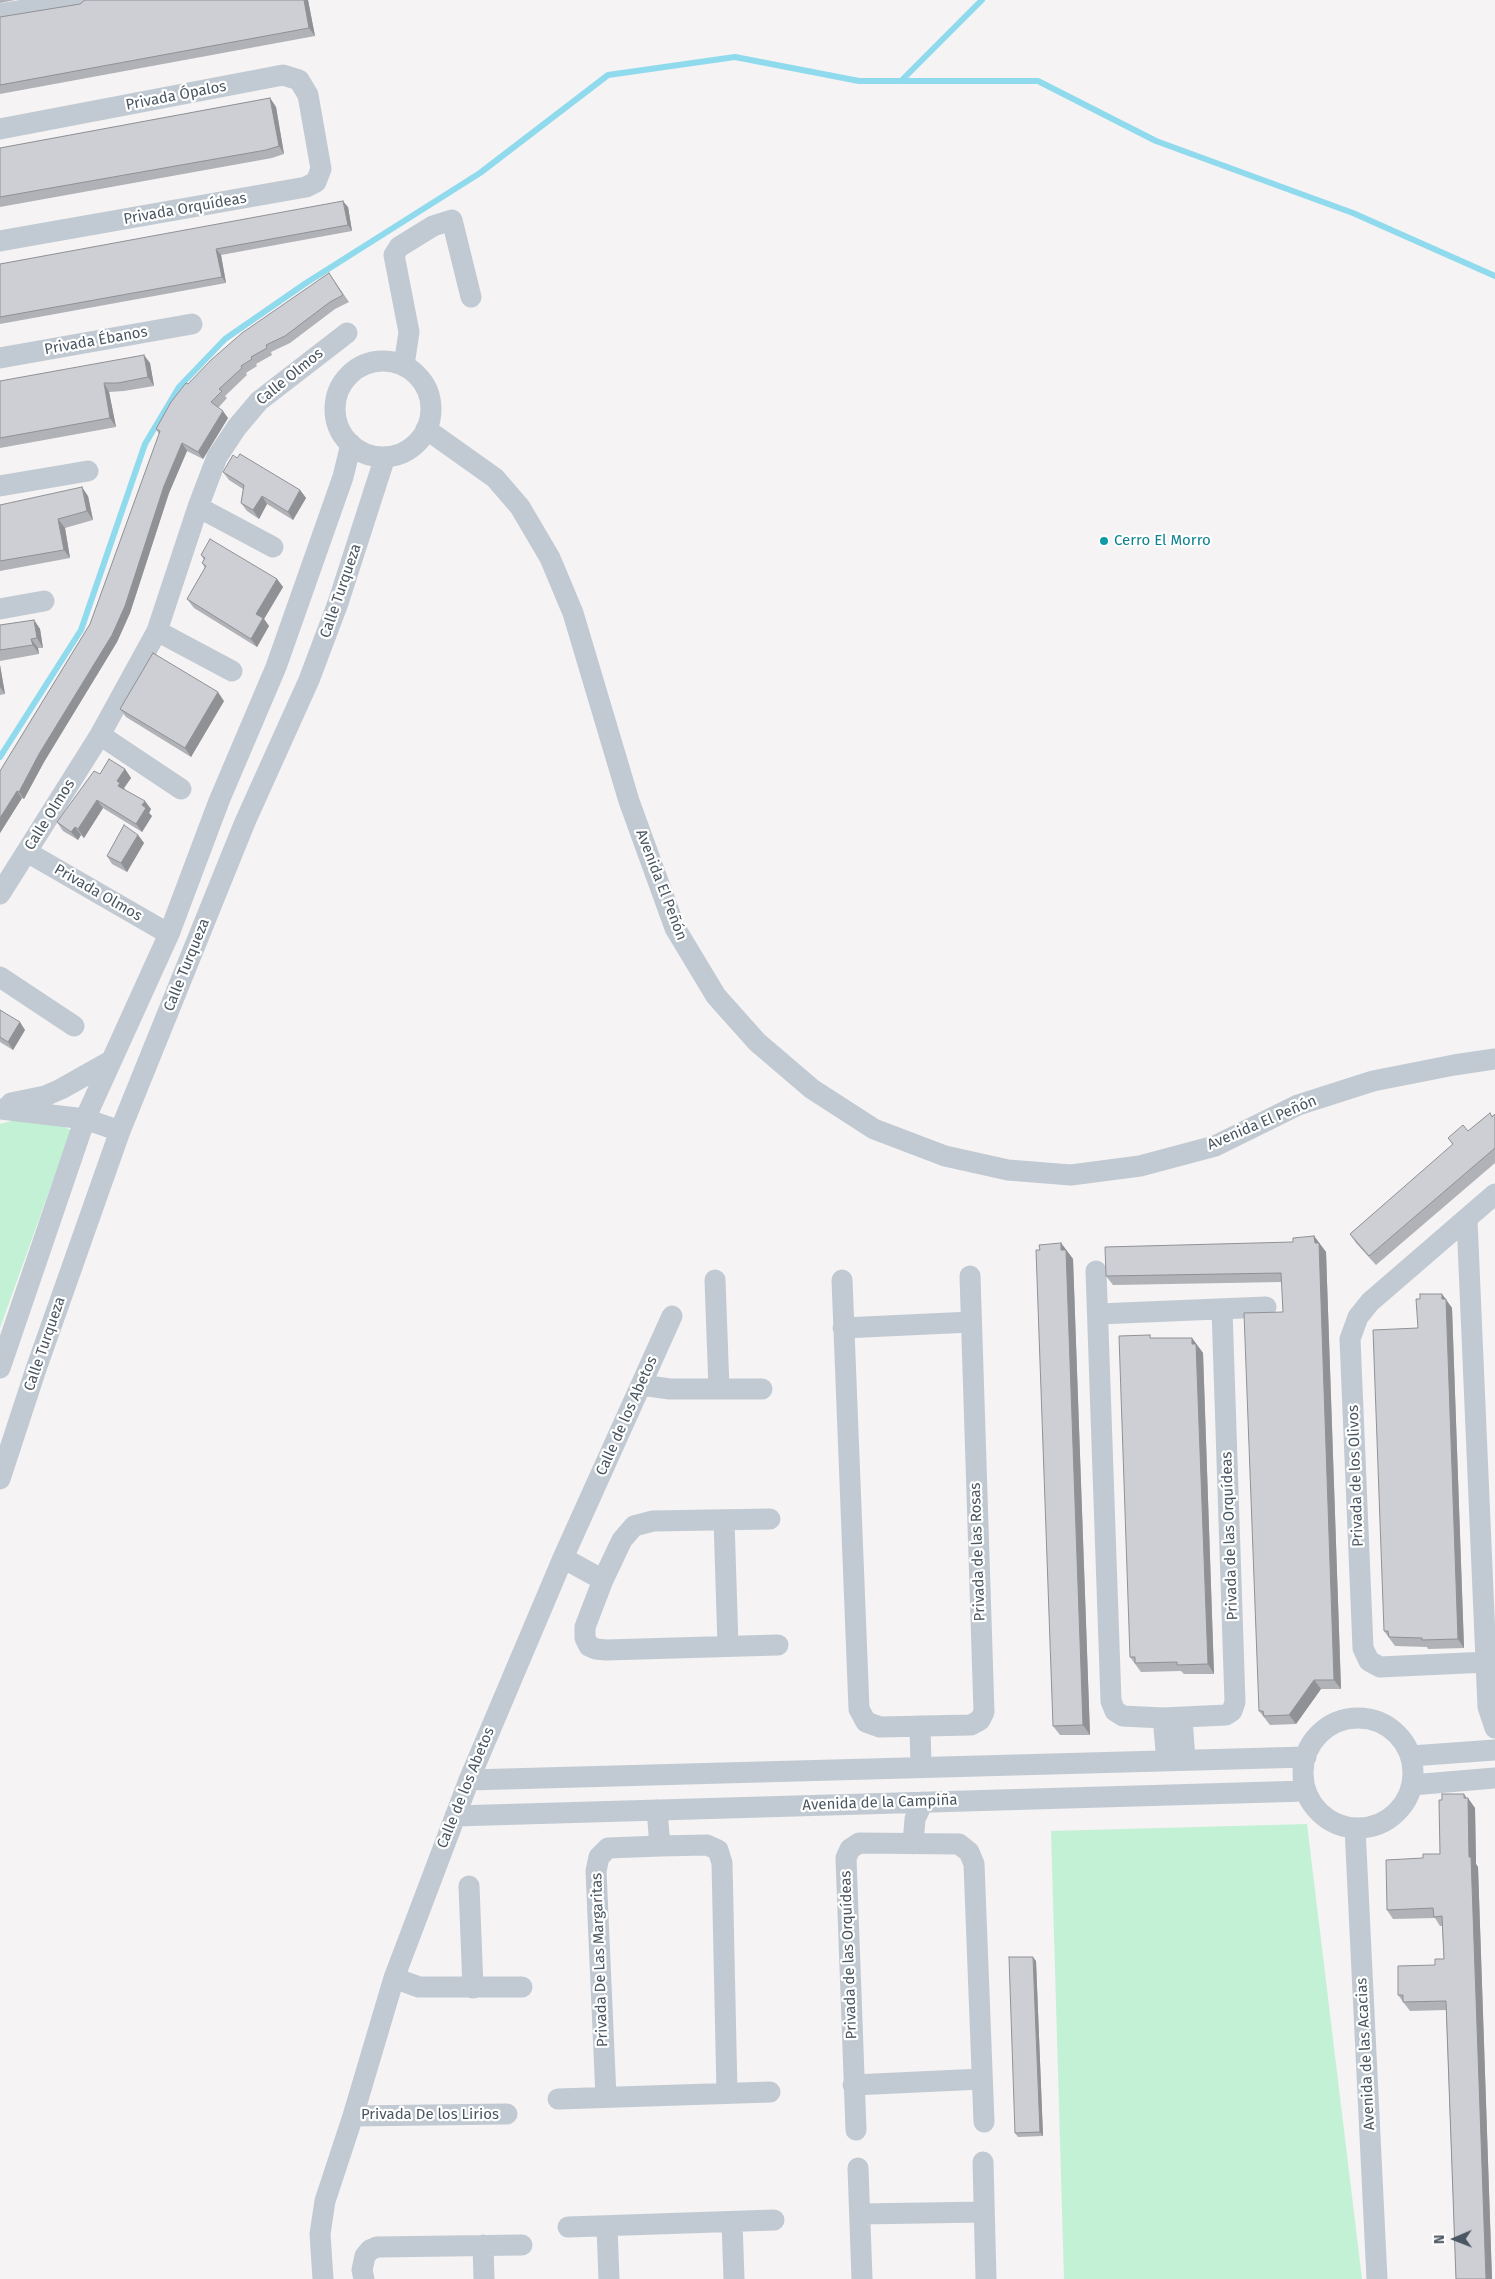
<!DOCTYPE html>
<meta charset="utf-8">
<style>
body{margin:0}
#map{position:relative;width:1495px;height:2279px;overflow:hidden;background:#f5f3f3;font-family:"Fira Sans",sans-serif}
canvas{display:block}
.north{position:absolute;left:1430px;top:2214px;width:50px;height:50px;-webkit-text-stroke:4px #fff;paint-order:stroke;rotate:269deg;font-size:14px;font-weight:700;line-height:20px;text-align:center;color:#4a5661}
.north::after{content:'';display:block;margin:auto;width:18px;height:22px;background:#4a5661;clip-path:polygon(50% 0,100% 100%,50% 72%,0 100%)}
</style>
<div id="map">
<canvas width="1495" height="2279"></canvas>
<div class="north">N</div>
</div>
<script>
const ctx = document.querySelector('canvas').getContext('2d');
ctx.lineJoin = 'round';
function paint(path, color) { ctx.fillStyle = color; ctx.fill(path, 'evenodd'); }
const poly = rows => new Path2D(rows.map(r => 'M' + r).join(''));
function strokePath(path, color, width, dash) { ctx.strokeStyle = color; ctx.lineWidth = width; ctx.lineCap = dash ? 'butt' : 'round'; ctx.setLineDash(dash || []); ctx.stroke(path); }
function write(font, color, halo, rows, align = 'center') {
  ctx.font = font + ' "Fira Sans",sans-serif'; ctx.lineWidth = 4.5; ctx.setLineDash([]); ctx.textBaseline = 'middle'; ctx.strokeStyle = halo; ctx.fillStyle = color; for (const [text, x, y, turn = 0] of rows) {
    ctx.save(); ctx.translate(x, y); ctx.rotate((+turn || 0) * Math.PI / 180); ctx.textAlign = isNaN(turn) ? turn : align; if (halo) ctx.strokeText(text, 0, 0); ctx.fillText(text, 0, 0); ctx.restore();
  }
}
paint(poly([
 [23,1118,56,1123,71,1130,0,1328,0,1124],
 [1307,1824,1362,2279,1064,2279,1051,1831]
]), '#c3f1d5');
strokePath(poly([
 [901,81,982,0],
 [0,757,81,630,145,444,179,387,225,339,306,283,480,173,608,75,735,57,859,81,1038,81,1156,141,1353,213,1495,276]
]), '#90daee', 6);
strokePath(poly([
 [0,14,83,0],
 [0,129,283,75,299,80,308,95,321,169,316,182,306,187,0,241],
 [0,358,192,324],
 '335 409a48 48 0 1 1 96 0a48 48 0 1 1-96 0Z',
 [404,365,409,332,394,255,399,247,433,226,452,220,471,297],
 [426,429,495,478,520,507,550,558,573,613,629,801,675,928,716,996,757,1042,812,1089,874,1129,945,1156,1008,1170,1071,1175,1140,1166,1215,1146,1298,1105,1373,1081,1454,1065,1495,1059],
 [0,486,88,471],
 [198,507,273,547],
 [0,609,44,601],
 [157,631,232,671],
 [100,735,181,789],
 [27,852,169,934],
 [0,894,100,735,157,631,198,507,217,457,237,427,259,401,347,333],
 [0,977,74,1026],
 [11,1103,45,1096,61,1089,109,1062],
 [0,1109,85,1119,120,1131],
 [1467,1220,1488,1707,1495,1728],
 [1096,1271,1111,1701,1115,1711,1123,1716,1163,1718,1226,1715,1232,1711,1235,1702,1222,1309],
 [715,1280,719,1389],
 [842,1280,859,1709,866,1722,880,1727,971,1725,980,1720,984,1712,970,1276],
 [1098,1314,1266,1307],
 [843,1328,971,1322],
 [0,1368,85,1119,169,934,219,801,276,667,343,477,351,444],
 [641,1385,670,1389,762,1389],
 [0,1479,36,1369,120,1131,245,822,309,680,338,603,385,457],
 [770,1519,653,1521,634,1526,622,1540,603,1580,585,1627,585,1638,589,1646,596,1649,606,1650,778,1645],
 [724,1520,728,1646],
 [563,1558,603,1580],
 [1487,1662,1380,1667,1369,1661,1363,1648,1350,1339,1358,1317,1370,1302,1495,1194],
 [1163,1718,1167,1761],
 [1182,1718,1185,1760],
 '1303 1773a55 55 0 1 1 110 0a55 55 0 1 1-110 0Z',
 [920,1726,921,1767],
 [1411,1756,1495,1750],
 [469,1780,1306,1757],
 [1412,1785,1495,1778],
 [657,1810,660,1846],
 [455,1816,1306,1791],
 [1355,1828,1377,2279],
 [913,1844,915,1819,923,1802],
 [469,1886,473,1988],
 [394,1978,419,1987,522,1987],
 [853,2085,982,2079],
 [606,2097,596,1871,599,1857,608,1848,660,1846,707,1845,718,1850,722,1863,727,2093],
 [558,2099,770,2092],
 [353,2116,507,2114],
 [856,2130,846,1858,850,1849,859,1843,959,1844,969,1852,974,1864,984,2122],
 [983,2162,986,2279],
 [858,2168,862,2279],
 [860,2214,984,2212],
 [732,2222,734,2279],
 [568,2227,774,2220],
 [607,2227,609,2279],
 [483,2245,484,2279],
 [323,2279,320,2234,325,2201,353,2116,394,1978,469,1780,563,1558,672,1316],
 [364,2279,362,2270,365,2256,370,2250,377,2247,522,2245]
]), '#c1cad2', 21);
paint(poly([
 [0,0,15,0,0,3],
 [308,0,315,36,0,94,0,17],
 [270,98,276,107,284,154,272,158,0,207,0,148],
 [348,207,352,231,221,255,226,283,0,324,0,264],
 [329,273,349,302,335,309,290,343,271,352,272,355,256,364,257,366,246,373,247,375,225,396,227,398,218,408,228,418,203,459,187,451,169,493,130,613,117,642,44,762,24,799,22,798,0,833,0,771,90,624,159,434,156,429,188,384],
 [150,363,154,386,124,391,109,392,116,427,0,448,0,381],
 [223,472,300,490,306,498,293,520,267,504,259,519,247,511,241,503,243,489,229,480],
 [88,496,93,520,65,528,70,558,0,571,0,505],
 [201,555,277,579,283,587,264,619,269,626,257,647,194,608,187,599,205,568,202,563,204,560],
 [34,620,40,629,43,648,38,648,39,654,0,661,0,625],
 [0,665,5,694,0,695],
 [224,701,191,757,126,717,120,709],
 [125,769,131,778,124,788,125,790,151,809,149,813,152,816,142,832,103,808,84,838,81,835,78,840,63,831,57,822,100,774],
 [138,835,144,843,127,872,112,864,107,856],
 [0,1010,25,1030,13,1050,0,1042],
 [1495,1114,1495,1163,1376,1265,1356,1243,1350,1234,1453,1145,1448,1138,1468,1131],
 [1314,1236,1326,1252,1341,1689,1321,1689,1296,1724,1270,1725,1259,1711,1283,1312,1282,1282,1113,1285,1106,1276,1293,1242],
 [1061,1243,1073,1259,1090,1735,1060,1735,1053,1726],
 [1442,1294,1452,1308,1464,1648,1428,1649,1427,1647,1395,1646,1384,1631,1418,1328],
 [1152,1338,1192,1338,1203,1353,1214,1674,1184,1674,1181,1671,1141,1672,1130,1657],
 [1467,1798,1475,1808,1476,1864,1478,1867,1492,2279,1456,2279,1446,2010,1410,2011,1398,1995,1444,1959,1442,1926,1440,1926,1435,1918,1393,1919,1387,1910,1423,1858,1440,1854,1442,1800],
 [1036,1961,1043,2136,1018,2137,1015,2133]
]), '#b0b2b7');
paint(poly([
 [304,0,308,0,315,36,309,28],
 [270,98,276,107,284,154,279,146],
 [343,201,348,207,352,231,348,225],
 [216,249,221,255,226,283,222,277],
 [144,355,150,363,154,386,148,377],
 [104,383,109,392,116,427,110,418],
 [223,411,228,418,203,459,198,452],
 [182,443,187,451,169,493,130,613,117,642,44,762,24,799,19,792,39,754,164,486],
 [82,487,88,496,93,520,87,511],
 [300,490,306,498,293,520,288,512],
 [262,496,267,504,259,519,253,510],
 [58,519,65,528,70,558,64,550],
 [277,579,283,587,264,619,269,626,257,647,251,639,256,614],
 [34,620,40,629,43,648,37,638],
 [31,639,38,648,39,654,33,645],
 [0,665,5,694,0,687],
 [218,692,224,701,191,757,185,748],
 [125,769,131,778,124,788,126,791,118,786,117,781],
 [17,791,22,798,0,833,0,818],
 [97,800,103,808,84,838,78,829],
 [145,801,151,809,149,813,152,816,142,832,136,824,142,805],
 [75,827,81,835,78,840,71,832],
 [138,835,144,843,127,872,121,863],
 [20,1022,25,1030,13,1050,8,1042],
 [1314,1236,1326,1252,1341,1689,1334,1680],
 [1061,1243,1073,1259,1090,1735,1083,1725],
 [1442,1294,1452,1308,1464,1648,1458,1639],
 [1192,1338,1203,1353,1214,1674,1208,1664],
 [1314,1680,1321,1689,1296,1724,1289,1715],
 [1464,1794,1468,1800,1468,1798,1475,1808,1476,1864,1478,1867,1492,2279,1486,2279,1469,1857],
 [1033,1957,1036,1961,1043,2136,1040,2132]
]), '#909195');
const building = poly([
 [85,0,304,0,309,28,0,85,0,17,80,4,85,0],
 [270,98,279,146,266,150,0,197,0,148,270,98],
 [343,201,348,225,216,249,222,277,0,317,0,264,343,201],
 [329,273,343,295,330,302,285,336,266,345,267,348,251,357,252,359,241,366,242,368,219,389,222,391,211,402,223,411,198,452,182,443,164,486,125,606,112,635,39,754,19,792,17,791,0,818,0,771,90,624,160,431,156,429,171,402,186,383,188,384,211,360,242,333,329,273],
 [144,355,148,377,118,383,104,383,110,418,0,438,0,381,144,355],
 [240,454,300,490,288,512,262,496,253,510,241,503,244,485,223,472,233,455,237,458,240,454],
 [82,487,87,511,58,519,64,550,0,561,0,505,82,487],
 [210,539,277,579,256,614,263,618,251,639,187,599,206,566,202,563,205,558,201,555,210,539],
 [34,620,37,638,31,639,33,645,0,650,0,625,34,620],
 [153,653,218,692,185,748,120,709,153,653],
 [109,759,125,769,117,781,120,783,118,786,145,801,142,805,146,808,136,824,97,800,78,829,75,827,71,832,57,822,94,771,100,774,109,759],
 [124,825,138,835,121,863,107,856,124,825],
 [0,1010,20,1022,8,1042,0,1037,0,1010],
 [1490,1113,1492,1117,1495,1114,1495,1148,1369,1256,1350,1234,1453,1144,1448,1138,1463,1125,1468,1131,1490,1113],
 [1314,1236,1315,1243,1319,1243,1334,1680,1314,1680,1289,1715,1264,1716,1263,1711,1259,1711,1244,1313,1283,1312,1281,1273,1106,1276,1105,1247,1293,1242,1293,1238,1314,1236],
 [1061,1243,1061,1250,1066,1250,1083,1725,1053,1726,1036,1250,1040,1250,1039,1245,1061,1243],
 [1420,1294,1442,1294,1442,1299,1446,1299,1458,1639,1422,1640,1422,1638,1389,1637,1388,1631,1384,1631,1373,1330,1418,1328,1416,1299,1420,1299,1420,1294],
 [1150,1335,1150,1338,1192,1338,1192,1344,1196,1344,1208,1664,1177,1665,1177,1662,1135,1663,1135,1657,1130,1657,1119,1336,1150,1335],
 [1442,1794,1464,1794,1464,1798,1468,1798,1469,1857,1471,1857,1486,2279,1456,2279,1446,2001,1403,2002,1403,1995,1398,1995,1398,1966,1435,1965,1435,1959,1444,1959,1442,1916,1434,1917,1433,1908,1387,1910,1386,1860,1423,1858,1423,1854,1440,1854,1439,1800,1442,1800,1442,1794],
 [1009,1957,1033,1957,1040,2132,1015,2133,1009,1957]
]);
paint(building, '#cdcfd5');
strokePath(building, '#909195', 1);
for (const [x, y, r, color] of [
 [1104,541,5,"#0f9aa8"]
]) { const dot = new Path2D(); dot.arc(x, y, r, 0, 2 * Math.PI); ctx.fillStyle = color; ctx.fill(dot); strokePath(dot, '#fff', 2); }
write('15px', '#4a5661', '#fff', [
 ["Privada Ópalos",176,96,-11],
 ["Privada Orquídeas",185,209,-10],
 ["Privada Ébanos",96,341,-10],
 ["Calle Olmos",290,377,-39],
 ["Calle Turqueza",341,591,-71],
 ["Calle Olmos",50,815,-58],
 ["Avenida El Peñón",661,885,69],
 ["Privada Olmos",98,893,30],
 ["Calle Turqueza",187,965,-68],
 ["Avenida El Peñón",1262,1123,-23],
 ["Calle Turqueza",45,1344,-71],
 ["Calle de los Abetos",627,1416,-66],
 ["Privada de los Olivos",1356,1476,-92],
 ["Privada de las Orquídeas",1230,1536,-92],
 ["Privada de las Rosas",978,1552,-92],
 ["Calle de los Abetos",466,1788,-68],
 ["Avenida de la Campiña",880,1803,-2],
 ["Privada de las Orquídeas",849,1955,-92],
 ["Privada De Las Margaritas",600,1960,-92],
 ["Avenida de las Acacias",1366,2054,-93],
 ["Privada De los Lirios",430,2115]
]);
write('15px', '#0d838f', '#fff', [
 ["Cerro El Morro",1114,541]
], 'left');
</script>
